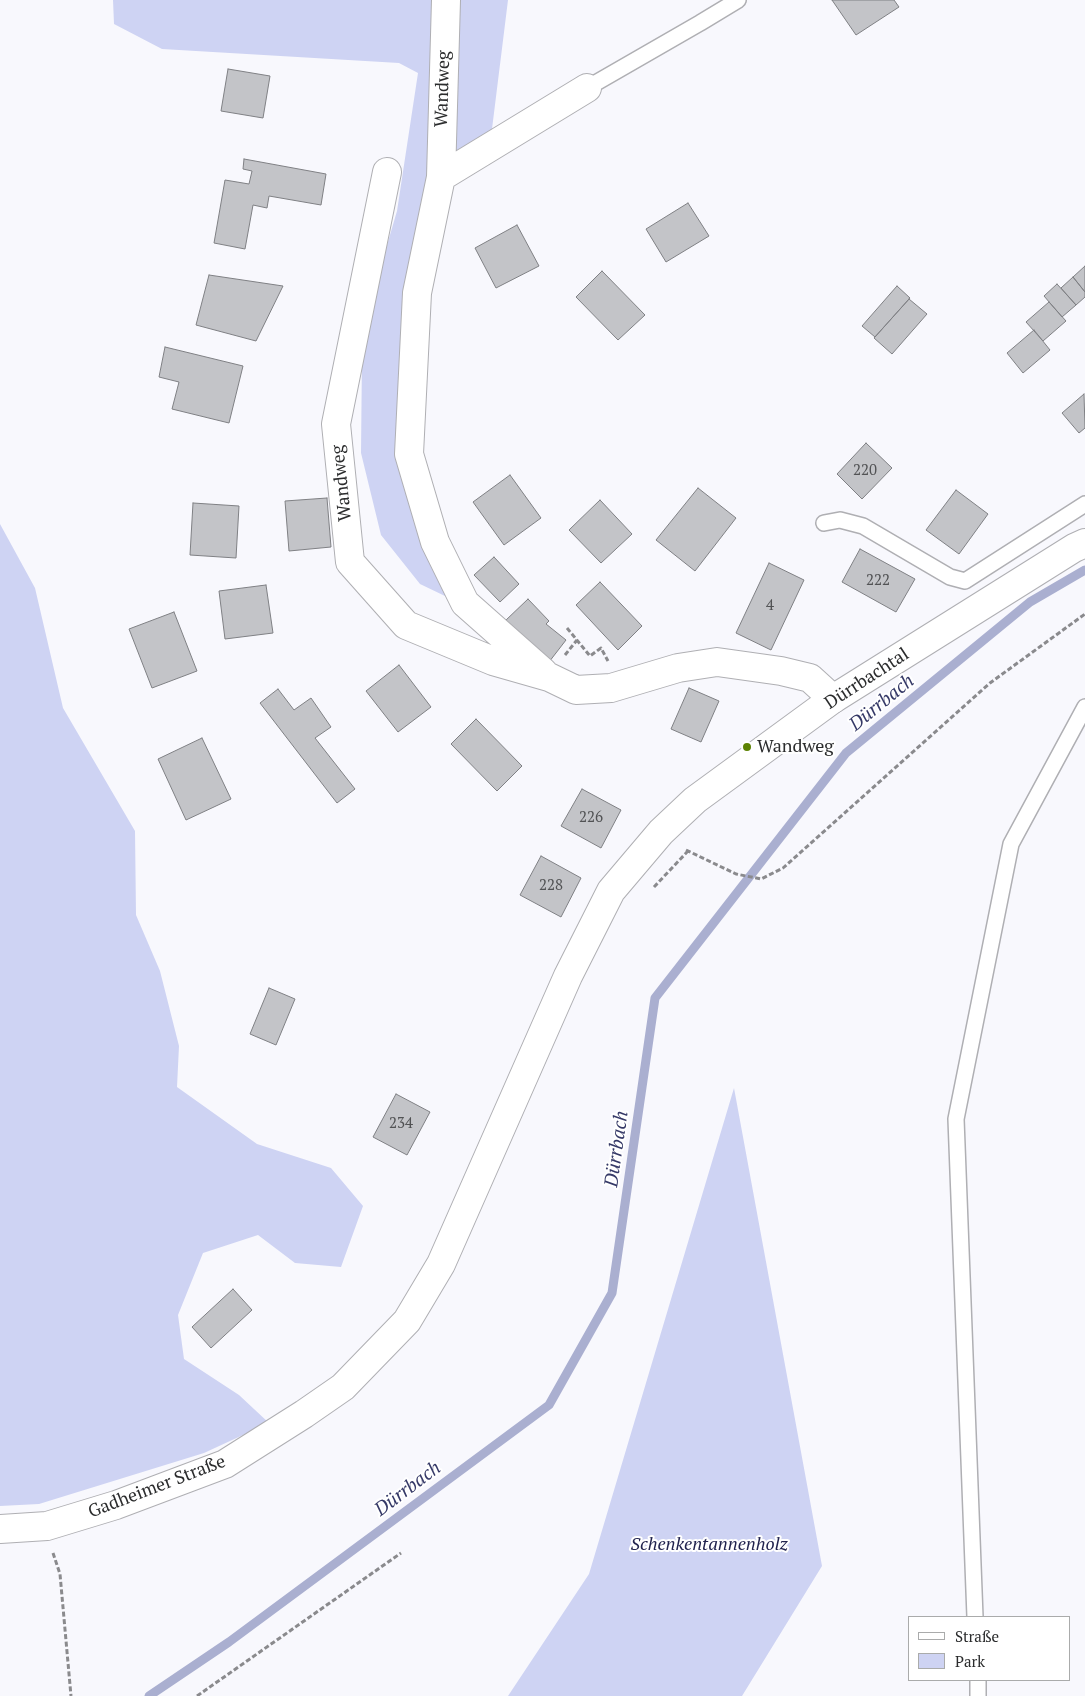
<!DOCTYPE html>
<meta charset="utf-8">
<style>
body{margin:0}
#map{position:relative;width:1085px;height:1696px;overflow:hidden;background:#f8f8fd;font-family:"PT Serif",serif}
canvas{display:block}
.legend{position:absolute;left:908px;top:1616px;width:162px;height:65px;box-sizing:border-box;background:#fff;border:1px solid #aaabab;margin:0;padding:6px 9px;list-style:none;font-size:15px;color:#2b2c2d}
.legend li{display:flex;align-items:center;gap:10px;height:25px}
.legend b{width:25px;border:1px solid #aaabab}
</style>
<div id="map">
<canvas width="1085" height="1696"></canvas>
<ul class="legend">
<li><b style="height:6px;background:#fff"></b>Straße</li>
<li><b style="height:14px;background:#ced3f3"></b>Park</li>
</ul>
</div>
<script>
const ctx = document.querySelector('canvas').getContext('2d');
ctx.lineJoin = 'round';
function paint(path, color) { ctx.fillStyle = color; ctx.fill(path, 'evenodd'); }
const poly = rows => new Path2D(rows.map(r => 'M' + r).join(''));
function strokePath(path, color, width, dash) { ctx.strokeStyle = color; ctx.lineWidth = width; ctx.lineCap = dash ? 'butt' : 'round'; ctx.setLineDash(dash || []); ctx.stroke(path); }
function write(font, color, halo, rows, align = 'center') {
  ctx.font = font + ' "PT Serif",serif'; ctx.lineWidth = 4; ctx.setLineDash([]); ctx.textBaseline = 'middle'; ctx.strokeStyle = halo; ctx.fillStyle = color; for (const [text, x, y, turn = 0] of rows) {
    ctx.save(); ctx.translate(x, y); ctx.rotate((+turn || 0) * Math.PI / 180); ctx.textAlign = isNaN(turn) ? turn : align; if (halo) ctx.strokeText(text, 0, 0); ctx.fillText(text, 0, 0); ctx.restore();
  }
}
paint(poly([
 [113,0,508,0,492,129,460,155,400,359,455,594,445,596,420,584,381,535,361,453,362,354,380,269,397,211,418,73,399,63,162,49,114,24],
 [0,524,35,588,63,708,135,831,136,915,160,971,179,1046,177,1087,257,1144,331,1168,363,1206,341,1267,295,1263,258,1235,203,1253,178,1315,184,1359,239,1395,269,1423,204,1453,39,1504,0,1506],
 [734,1088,822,1566,742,1696,508,1696,589,1574]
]), '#ced3f3');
strokePath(poly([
 [149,1696,229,1642,549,1405,612,1293,655,998,846,753,1030,602,1085,570]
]), '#aaafd0', 9);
const building = poly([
 [832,0,894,0,899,7,856,35,832,0],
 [228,69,270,76,263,118,221,111,228,69],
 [244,159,326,174,321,205,269,196,267,208,253,205,245,249,214,243,225,180,249,184,252,171,243,169,244,159],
 [688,203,709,236,666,262,646,229,688,203],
 [517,225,539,266,496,288,475,248,517,225],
 [1085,266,1085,292,1073,277,1085,266],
 [602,271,645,315,618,340,576,297,602,271],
 [209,275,283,286,256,341,196,325,209,275],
 [1073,277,1085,292,1085,297,1076,305,1061,288,1073,277],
 [1057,284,1076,305,1062,317,1044,296,1057,284],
 [897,286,910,298,875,337,862,326,897,286],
 [909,299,927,314,892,354,874,338,909,299],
 [1049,302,1066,321,1043,341,1026,322,1049,302],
 [1034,330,1050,350,1023,373,1007,353,1034,330],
 [165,347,243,366,229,423,172,409,179,382,159,377,165,347],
 [1084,394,1085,428,1079,433,1062,413,1084,394],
 [866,443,892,468,862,499,837,474,866,443],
 [510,475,541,518,504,545,473,502,510,475],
 [698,488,736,518,695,571,656,540,698,488],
 [956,490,988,514,959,554,926,530,956,490],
 [327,498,331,547,289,551,285,501,327,498],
 [600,500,632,534,601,563,569,530,600,500],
 [193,503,239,506,236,558,190,555,193,503],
 [860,549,915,579,896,612,842,582,860,549],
 [494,557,519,584,500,602,474,575,494,557],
 [769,563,804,580,771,650,736,633,769,563],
 [600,582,642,626,618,650,576,605,600,582],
 [266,585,273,633,225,639,219,591,266,585],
 [528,599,549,621,546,624,566,640,549,662,505,621,528,599],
 [174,612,197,671,152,688,129,629,174,612],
 [399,665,431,707,398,732,366,691,399,665],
 [689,688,719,701,701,742,671,729,689,688],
 [278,689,294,710,311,698,331,727,315,738,355,789,337,803,260,703,278,689],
 [476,719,522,766,497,791,451,744,476,719],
 [202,738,231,799,186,820,158,759,202,738],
 [582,789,621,810,601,848,561,826,582,789],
 [541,856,581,878,561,917,520,895,541,856],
 [269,988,295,999,276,1045,250,1034,269,988],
 [396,1094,430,1112,407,1155,373,1137,396,1094],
 [233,1289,252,1310,211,1348,192,1327,233,1289]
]);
paint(building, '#c3c4c8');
strokePath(building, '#7f8084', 1);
const service = poly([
 [587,88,700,23,738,0],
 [824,523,840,520,863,526,950,577,965,581,1085,504],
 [975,1617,956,1119,1011,844,1085,707],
 [978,1680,978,1696]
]);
const minor = poly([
 [446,0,441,177,417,293,409,454,435,542,465,603,543,672],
 [387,172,336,424,350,562,406,625,493,661,549,677,576,690,611,688,678,668,717,662,781,671,810,678,833,699],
 [441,177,587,88]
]);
const tertiary = poly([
 [0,1529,47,1526,116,1505,225,1464,304,1414,343,1387,407,1321,441,1264,568,976,611,891,661,832,695,800,833,699,1074,548,1085,543]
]);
strokePath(service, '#afafb3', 18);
strokePath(minor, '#afafb3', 30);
strokePath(tertiary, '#afafb3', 30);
strokePath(poly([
 [567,628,590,656,601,648,608,661],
 [565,655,577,640],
 [686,850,736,874,761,879,783,868,990,683,1085,614],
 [654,887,688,851],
 [53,1553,60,1574,71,1696],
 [197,1696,401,1553]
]), '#8a8a8d', 3, [5, 2.5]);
strokePath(service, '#fff', 15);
strokePath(minor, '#fff', 28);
strokePath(tertiary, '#fff', 28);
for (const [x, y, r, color] of [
 [747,747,5,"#5c8202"]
]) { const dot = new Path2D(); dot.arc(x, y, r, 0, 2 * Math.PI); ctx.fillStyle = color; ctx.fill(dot); strokePath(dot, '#fff', 2); }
write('15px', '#515254', null, [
 ["220",865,471],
 ["222",878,581],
 ["4",770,606],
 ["226",591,818],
 ["228",551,886],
 ["234",401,1124]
]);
write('18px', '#2b2c2d', '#fff', [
 ["Wandweg",443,89,-88],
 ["Wandweg",342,483,-96],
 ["Dürrbachtal",867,679,-33],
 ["Gadheimer Straße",157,1487,-21]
]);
write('18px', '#2b2c2d', '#fff', [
 ["Wandweg",757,747]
], 'left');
write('italic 18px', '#21234e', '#fff', [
 ["Schenkentannenholz",709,1545]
]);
write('italic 19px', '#353967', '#fff', [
 ["Dürrbach",882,703,-39],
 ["Dürrbach",617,1149,-82],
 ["Dürrbach",408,1489,-37]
]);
</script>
